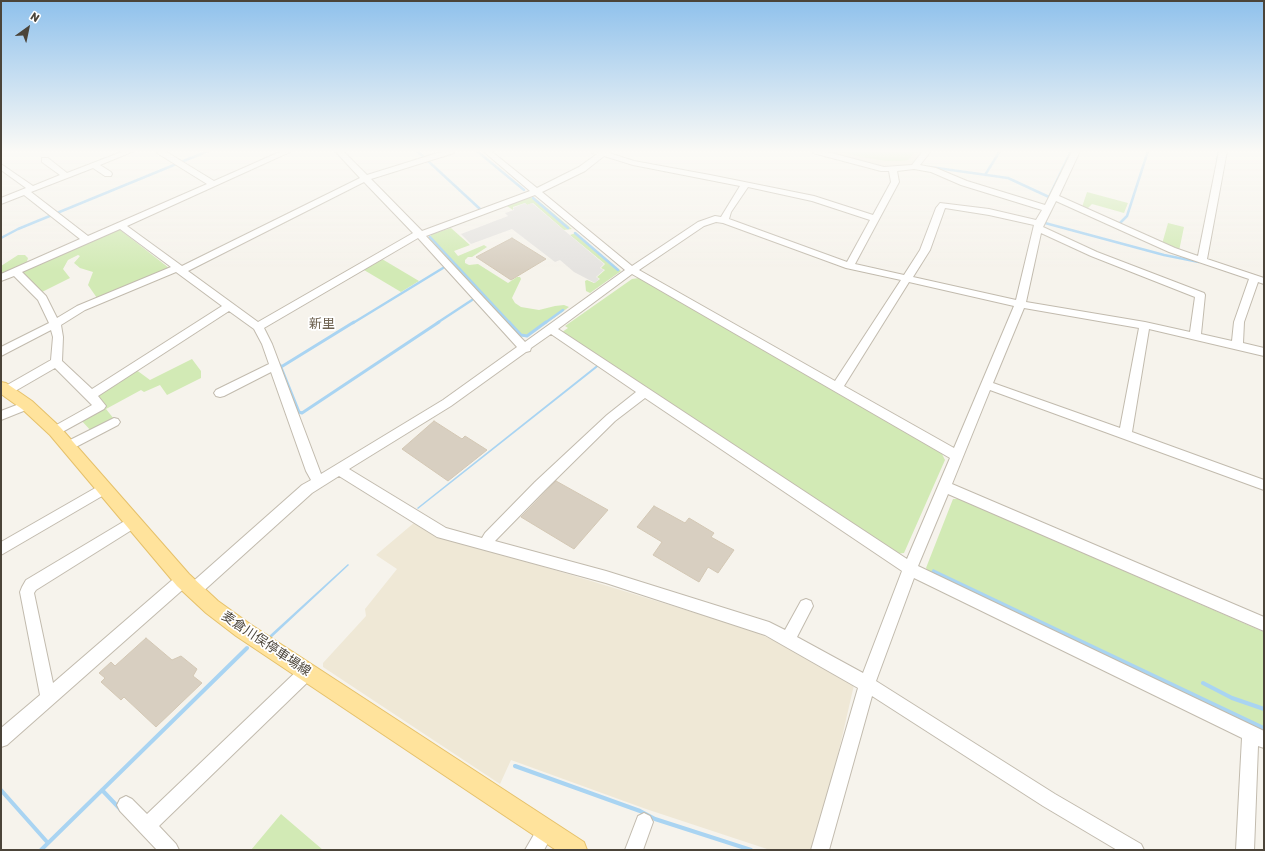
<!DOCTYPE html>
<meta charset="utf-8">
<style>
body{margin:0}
#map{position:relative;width:1265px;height:851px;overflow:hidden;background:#f6f3ec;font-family:Rubik,sans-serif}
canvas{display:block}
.frame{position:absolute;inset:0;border:2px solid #4b4439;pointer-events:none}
.north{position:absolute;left:8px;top:8px;width:40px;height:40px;-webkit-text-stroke:3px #fff;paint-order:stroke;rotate:33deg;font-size:11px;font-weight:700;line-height:16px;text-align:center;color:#4b4439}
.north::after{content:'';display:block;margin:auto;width:14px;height:18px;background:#4b4439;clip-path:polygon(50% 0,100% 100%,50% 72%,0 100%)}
</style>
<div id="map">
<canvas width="1265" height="851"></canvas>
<div class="frame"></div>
<div class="north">N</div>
</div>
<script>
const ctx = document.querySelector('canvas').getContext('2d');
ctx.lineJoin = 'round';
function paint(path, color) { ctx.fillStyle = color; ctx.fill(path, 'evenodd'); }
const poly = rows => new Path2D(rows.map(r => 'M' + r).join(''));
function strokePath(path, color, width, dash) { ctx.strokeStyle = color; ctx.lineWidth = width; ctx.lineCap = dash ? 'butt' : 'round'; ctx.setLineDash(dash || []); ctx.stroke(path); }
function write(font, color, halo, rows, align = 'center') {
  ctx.font = font + ' Rubik,"Noto Sans JP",sans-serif'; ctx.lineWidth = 3.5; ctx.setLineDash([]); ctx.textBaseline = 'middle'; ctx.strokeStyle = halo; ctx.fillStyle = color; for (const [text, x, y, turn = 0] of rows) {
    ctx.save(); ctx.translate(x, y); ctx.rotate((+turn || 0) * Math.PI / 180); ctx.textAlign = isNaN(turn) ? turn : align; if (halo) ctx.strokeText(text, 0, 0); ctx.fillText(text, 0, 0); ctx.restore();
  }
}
paint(poly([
 [821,151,925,151,915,164,912,165,883,166],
 [415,522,440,536,588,580,751,630,773,640,854,685,816,850,770,850,646,809,511,760,500,784,323,667,323,663,366,616,365,609,397,569,376,555]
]), '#efe8d6');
paint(poly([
 [837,151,916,151,908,160,903,161,886,161,862,157],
 [1087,192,1128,203,1124,213,1092,204,1086,210,1082,207],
 [530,197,535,198,572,229,564,230,533,203,527,205,525,203,513,207,513,210,507,206],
 [1168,223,1184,227,1179,251,1162,244],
 [451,228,470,245,454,251,458,256,484,245,487,247,472,257,468,257,465,260,465,263,469,265,478,264,508,283,517,277,520,277,521,279,512,298,515,303,521,307,539,310,555,306,564,305,569,307,527,337,520,336,429,238,432,234],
 [119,229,169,268,97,298,88,285,93,272,80,268,74,263,80,256,78,255,68,260,63,269,70,278,42,292,22,271],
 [576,233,621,271,590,293,586,291,585,281,587,280,594,283,600,279,597,277,605,270,601,268,605,264,570,235],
 [18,255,25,255,28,258,26,265,1,276,1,266],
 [382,259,419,281,401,292,364,270],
 [639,278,941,452,945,460,904,553,895,554,562,332,568,328,565,326,632,279],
 [192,359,201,371,201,378,167,395,160,385,144,392,141,390,106,409,114,419,92,432,81,420,104,407,97,395,135,369,150,380],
 [953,499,960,499,1264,632,1264,734,929,573,926,568],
 [281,814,323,850,251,850]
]), '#d2eab5');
paint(poly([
 [525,203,527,205,532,203,604,264,600,268,604,270,596,277,599,279,595,283,574,272,560,260,555,262,512,229,471,244,461,234,508,216,505,213,514,210,513,208]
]), '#e5e3e0');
paint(poly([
 [597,365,599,366,418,509,417,508],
 [348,564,349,565,271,638,269,636],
 [933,569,1264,726,1264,731,930,574]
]), '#a9d4f2');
strokePath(poly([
 [417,151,425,158],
 [477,151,524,190],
 [1217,159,1219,151],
 [427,160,480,209],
 [930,167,1008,178,1049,197,1071,151],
 [985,175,1000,151],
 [533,198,568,228],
 [1045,223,1164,255,1199,262],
 [1119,224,1127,216,1148,151],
 [575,233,618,270],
 [430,237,510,323],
 [1,238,18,229,208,151],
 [353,323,443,268],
 [437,323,472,300],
 [545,323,563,310]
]), '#a9d4f2', 2.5);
strokePath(poly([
 [509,322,521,335,527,336,546,322],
 [280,365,299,412,302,413,439,322],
 [281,367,354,322]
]), '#a9d4f2', 3);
strokePath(poly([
 [1203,683,1232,698,1264,709],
 [515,766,640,811,655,819,751,850],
 [1,790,48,843],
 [102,790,121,810],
 [41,850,247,648]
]), '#a9d4f2', 4);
const building = poly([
 [512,238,546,259,511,280,476,257,512,238],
 [434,421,462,439,465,436,487,450,448,481,402,449,434,421],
 [556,481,608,510,574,549,521,517,556,481],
 [654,506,685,523,689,518,714,533,711,537,734,550,718,573,708,567,699,582,653,555,662,542,637,527,654,506],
 [146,638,172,660,181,656,197,669,193,676,202,683,156,727,124,697,121,700,101,682,105,678,99,673,111,662,115,666,146,638]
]);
paint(building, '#d8cfc1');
strokePath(building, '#d3c7b4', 1);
const minor = poly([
 [124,151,134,151,100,165,111,172,112,174,111,176,105,176,93,168,31,192,88,236,207,184,157,153,156,151,165,151,214,181,282,151,292,151,127,226,182,266,360,178,335,151,343,151,367,175,444,151,455,151,454,153,371,179,422,231,530,191,483,151,491,151,537,188,579,167,597,154,592,153,591,151,610,151,609,153,634,161,710,175,814,196,873,215,891,182,889,171,881,171,813,153,812,151,824,151,884,167,912,165,923,151,931,151,920,165,936,168,967,181,1045,205,1072,151,1080,151,1059,196,1175,248,1198,256,1219,151,1227,151,1207,259,1264,278,1264,284,1258,282,1244,322,1243,343,1264,348,1264,356,1149,329,1132,432,1264,480,1264,490,990,390,952,484,1264,617,1264,631,948,494,918,566,1264,731,1264,748,1258,746,1254,850,1236,850,1242,738,914,578,876,681,1055,794,1141,844,1144,850,1117,850,1043,806,872,696,829,850,811,850,858,688,765,635,606,583,437,537,339,476,312,493,199,595,194,597,189,595,187,590,189,585,302,485,311,480,306,471,271,372,224,396,220,397,216,396,214,393,216,390,269,364,262,344,254,329,229,311,98,396,106,406,104,409,55,436,51,434,49,431,51,428,92,405,55,368,10,394,6,395,1,392,2,388,51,360,53,337,51,330,1,356,1,347,49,323,38,300,14,276,1,281,1,274,80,239,24,195,1,204,1,198,26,188,1,170,1,164,33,186,60,175,42,162,42,158,48,158,67,173,124,151],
 [604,156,633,165,740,186,721,217,715,216,698,222,632,266,542,192,585,171,604,156],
 [914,169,931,172,961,185,1042,210,1036,220,989,209,940,203,936,208,920,250,904,275,855,264,899,182,897,171,914,169],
 [364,182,413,233,258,322,188,271,364,182],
 [748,187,812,201,870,220,847,262,729,219,731,212,748,187],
 [535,195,625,270,525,342,426,236,535,195],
 [1056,201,1169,252,1249,279,1234,322,1232,341,1201,334,1205,295,1204,293,1097,252,1043,227,1056,201],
 [945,208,989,215,1034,225,1016,300,913,277,930,250,945,208],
 [716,222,723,223,846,268,901,280,835,381,639,270,704,226,716,222],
 [120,229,171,267,77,306,57,318,46,296,22,272,120,229],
 [1041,233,1091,256,1195,297,1190,332,1145,322,1026,302,1041,233],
 [418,238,517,347,443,400,321,474,272,344,264,328,418,238],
 [176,272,222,306,92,389,62,361,63,337,61,325,85,310,176,272],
 [632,274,950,458,907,559,558,329,632,274],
 [909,282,1014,306,954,448,844,386,909,282],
 [1024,308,1139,328,1120,428,993,383,1024,308],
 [551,334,636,392,607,415,535,482,485,533,482,538,446,528,349,469,451,406,526,352,530,351,531,348,551,334],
 [645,398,902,571,863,673,797,637,813,606,811,601,806,599,801,601,785,630,769,622,606,571,495,541,545,490,615,421,645,398],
 [27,401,31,402,33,405,31,408,1,420,1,411,27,401],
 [114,418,118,419,120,422,118,425,72,449,68,451,64,449,62,446,64,443,114,418],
 [104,483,109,484,110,488,109,492,1,555,1,542,104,483],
 [133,516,138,518,140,522,138,526,36,590,34,593,53,683,178,575,183,574,188,575,190,580,188,585,7,745,1,747,1,728,40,695,20,592,22,587,26,580,133,516],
 [307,664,313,667,315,672,313,677,159,826,176,844,179,850,157,850,120,811,117,805,120,799,126,796,132,799,147,814,301,667,307,664],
 [644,813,650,816,653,822,643,850,625,850,638,816,644,813],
 [546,821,552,824,555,830,544,850,525,850,540,824,546,821]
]);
const major = poly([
 [1,382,6,383,32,401,60,427,189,574,218,601,250,624,584,842,587,850,556,850,236,636,206,613,177,586,50,435,22,409,1,394,1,382]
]);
strokePath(minor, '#c2bbae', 2);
strokePath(major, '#e6c16a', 2);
paint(minor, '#fff');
paint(major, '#ffe39c');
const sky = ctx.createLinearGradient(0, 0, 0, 270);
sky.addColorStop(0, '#8fc1ec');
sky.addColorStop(0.56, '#fbfaf6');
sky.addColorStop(1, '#fbfaf600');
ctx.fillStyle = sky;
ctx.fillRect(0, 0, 1265, 270);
write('13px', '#6e6250', '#fff', [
 ["新里",322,324]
]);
write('13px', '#4b4439', '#fff', [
 ["麦倉川俣停車場線",266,644,34]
]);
</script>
